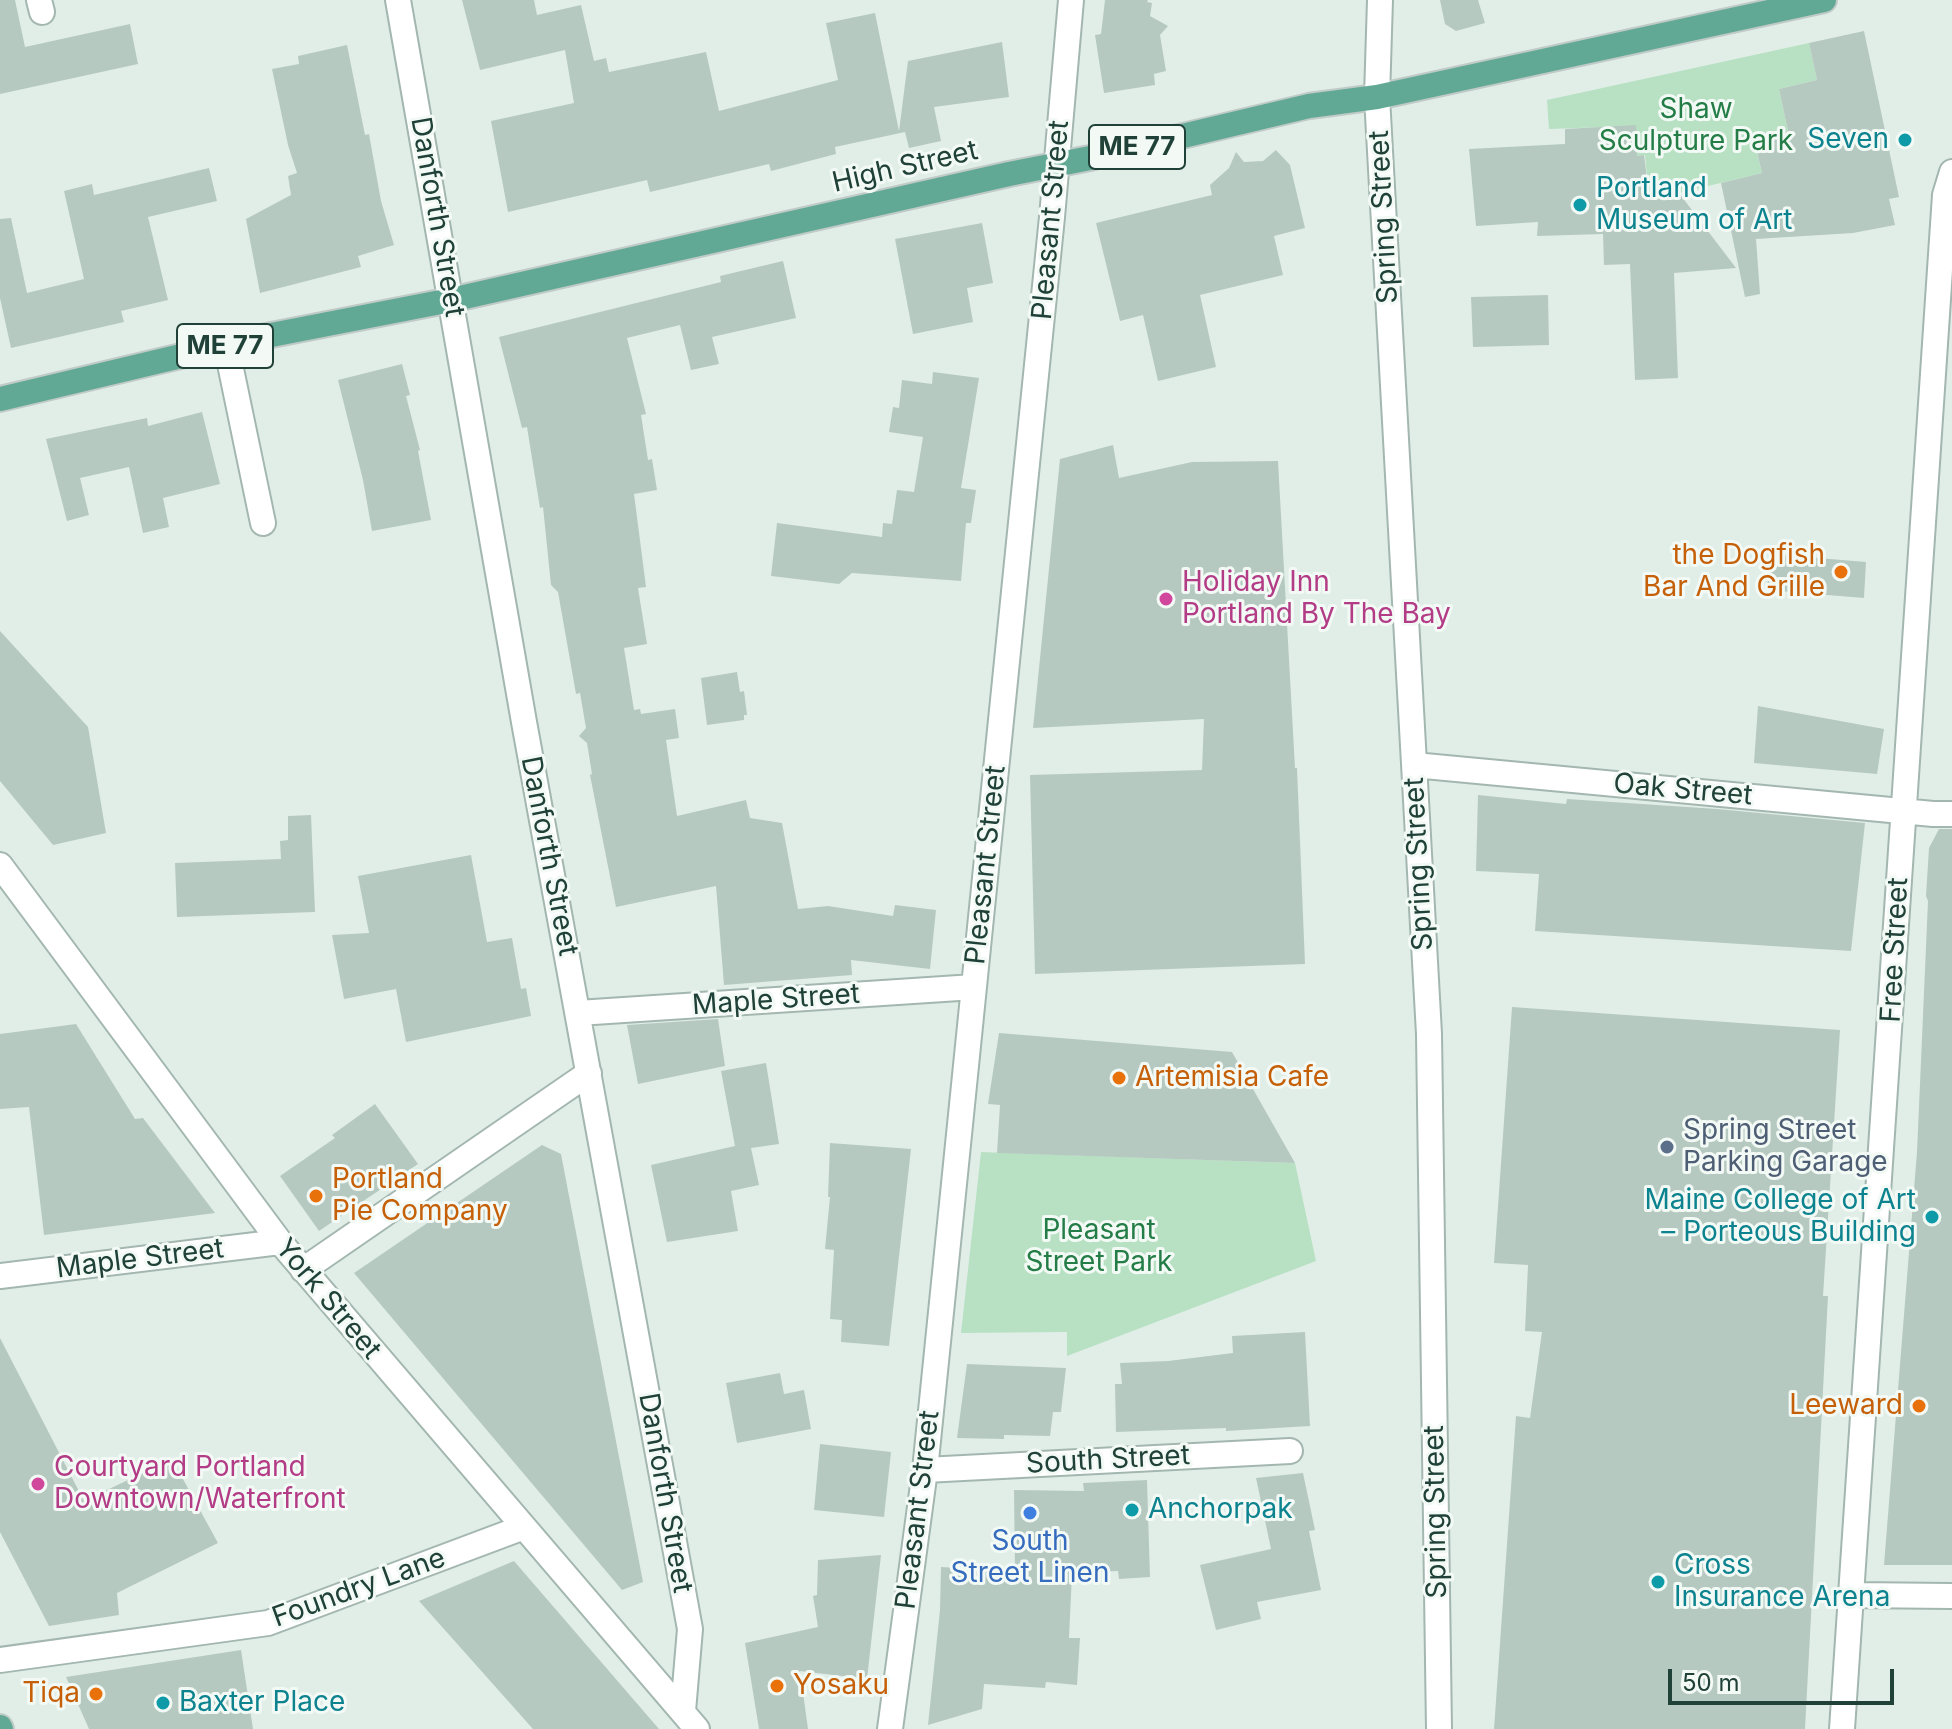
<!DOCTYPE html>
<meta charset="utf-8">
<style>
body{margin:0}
#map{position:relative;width:1952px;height:1729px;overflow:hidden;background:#e1eee8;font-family:Inter,sans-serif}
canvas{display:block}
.scale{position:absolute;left:1668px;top:1669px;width:226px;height:36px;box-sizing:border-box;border:4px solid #1f4138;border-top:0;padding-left:10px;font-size:24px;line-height:28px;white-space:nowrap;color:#1f4138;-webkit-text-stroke:6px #f3faf6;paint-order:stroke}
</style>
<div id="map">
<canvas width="1952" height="1729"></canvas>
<div class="scale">50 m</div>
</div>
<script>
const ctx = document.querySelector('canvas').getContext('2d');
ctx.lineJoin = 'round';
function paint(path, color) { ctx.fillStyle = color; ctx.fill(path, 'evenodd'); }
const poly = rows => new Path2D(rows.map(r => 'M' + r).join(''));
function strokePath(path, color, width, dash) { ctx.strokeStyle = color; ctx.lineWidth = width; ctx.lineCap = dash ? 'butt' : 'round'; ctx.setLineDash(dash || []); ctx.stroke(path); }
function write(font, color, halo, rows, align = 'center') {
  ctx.font = font + ' Inter,sans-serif'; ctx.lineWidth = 6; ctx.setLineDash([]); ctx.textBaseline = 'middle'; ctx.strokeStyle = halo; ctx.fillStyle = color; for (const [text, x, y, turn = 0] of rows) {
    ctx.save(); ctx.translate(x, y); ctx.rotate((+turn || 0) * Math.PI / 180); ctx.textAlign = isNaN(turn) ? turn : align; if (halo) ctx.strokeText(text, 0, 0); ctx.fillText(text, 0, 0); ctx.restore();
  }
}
paint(poly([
 [1809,43,1817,80,1779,89,1788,131,1754,139,1762,173,1679,193,1649,196,1645,155,1637,156,1635,126,1549,129,1547,100],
 [981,1152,1295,1163,1316,1261,1067,1356,1067,1332,961,1333]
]), '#b8e1c3');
paint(poly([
 [0,0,15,0,25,47,130,24,138,64,0,94],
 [462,0,534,0,537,15,581,5,594,61,606,58,609,72,706,52,719,111,838,80,826,23,875,13,899,131,908,61,1002,42,1009,97,934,107,941,141,909,148,905,132,835,147,836,154,771,171,769,164,650,192,647,180,508,212,491,121,574,103,565,50,480,70],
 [1105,0,1148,0,1147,2,1152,3,1150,16,1168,26,1160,35,1166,71,1154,74,1155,85,1104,93,1095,35,1101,34],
 [1440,0,1478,0,1485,23,1456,31,1445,24],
 [1864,31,1899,197,1889,199,1895,225,1853,233,1756,239,1760,294,1745,297,1721,183,1762,173,1754,139,1788,131,1779,89,1817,80,1809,43],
 [347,45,365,135,369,134,381,201,394,245,358,256,361,267,260,293,246,219,291,195,288,176,297,173,288,145,272,69,299,64,298,56],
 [1636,125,1637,156,1644,155,1648,186,1672,189,1679,193,1736,268,1674,273,1678,378,1635,380,1630,264,1604,265,1603,234,1537,236,1538,222,1476,226,1469,149,1565,144,1565,129],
 [1276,150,1290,165,1305,228,1274,236,1283,275,1200,295,1216,367,1158,381,1143,315,1120,321,1096,223,1212,195,1210,185,1229,168,1236,152,1244,162,1263,161],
 [209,168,217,201,148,217,168,300,121,311,124,322,11,348,0,298,0,219,11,218,27,293,84,279,64,191,92,184,94,195],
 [982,223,993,283,967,288,973,322,913,334,895,239],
 [783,261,796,318,712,337,719,364,691,370,680,325,627,338,646,414,641,415,648,460,652,459,657,490,634,494,646,587,638,588,647,644,624,648,634,710,640,709,641,714,675,709,679,738,666,740,677,816,746,800,750,818,782,823,798,909,828,906,893,916,895,905,936,910,930,969,851,960,852,975,724,985,716,886,616,907,590,775,592,774,587,743,579,736,586,728,580,693,576,694,558,592,551,585,543,507,540,508,527,427,522,428,499,337,721,282,720,276],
 [1548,295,1549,345,1473,347,1471,297],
 [402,364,410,395,406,396,420,450,418,451,431,520,372,531,363,480,338,380],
 [933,372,979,378,961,488,976,490,971,523,966,523,961,581,852,573,839,584,771,576,777,523,882,537,883,523,892,524,897,490,914,492,923,437,889,432,893,407,899,408,902,380,932,384],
 [202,412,220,484,163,498,169,527,143,533,129,467,80,478,89,515,67,521,46,439,147,418,148,426],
 [1113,445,1119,478,1192,462,1278,461,1295,768,1297,768,1305,964,1035,974,1030,775,1202,770,1204,719,1033,728,1060,459],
 [1770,554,1866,562,1864,598,1767,590],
 [0,631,88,727,106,833,53,845,0,781],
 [737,672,740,692,744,691,747,715,744,715,744,720,707,725,701,678],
 [1758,706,1884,729,1877,774,1754,763],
 [1478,795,1566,804,1567,799,1717,809,1865,823,1851,951,1535,931,1539,874,1476,871],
 [311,815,315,912,177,917,175,863,281,859,280,841,288,840,288,816],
 [1939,829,1952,829,1952,1565,1884,1565,1917,1152,1928,901,1926,896,1929,848],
 [471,855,487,942,512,938,521,989,526,988,531,1016,406,1042,396,989,344,999,332,935,369,933,358,876],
 [1512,1007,1840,1030,1823,1296,1828,1296,1805,1729,1494,1729,1516,1416,1530,1418,1542,1332,1525,1331,1528,1265,1494,1263],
 [718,1019,725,1066,638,1084,627,1025],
 [76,1024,135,1119,143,1118,215,1213,44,1235,29,1107,0,1109,0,1034],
 [999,1033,1232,1052,1295,1163,997,1153,1000,1105,988,1104],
 [766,1063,779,1144,751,1148,759,1185,731,1191,738,1231,667,1242,651,1165,735,1146,721,1071],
 [375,1104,418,1164,319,1231,280,1176,335,1138,332,1135],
 [830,1143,911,1149,889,1346,841,1342,842,1320,830,1319,834,1250,825,1249,830,1197,828,1197],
 [542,1145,561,1154,643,1582,622,1590,354,1273],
 [1305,1332,1310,1426,1226,1431,1226,1428,1116,1432,1115,1384,1122,1384,1120,1363,1168,1361,1233,1353,1232,1336],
 [0,1338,84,1501,172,1459,218,1543,117,1593,119,1615,49,1626,0,1532],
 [967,1364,1066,1368,1061,1412,1053,1412,1050,1436,1004,1435,1004,1439,957,1438],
 [780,1373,784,1394,804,1390,811,1429,737,1443,726,1383],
 [820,1444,891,1452,884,1517,814,1510],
 [1303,1473,1315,1530,1309,1531,1321,1590,1257,1602,1261,1619,1216,1630,1200,1565,1271,1549,1256,1478],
 [1147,1480,1150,1577,1119,1579,1118,1571,1072,1573,1069,1638,1080,1638,1077,1685,1046,1682,1045,1688,984,1684,982,1709,928,1725,940,1610,941,1567,1015,1571,1014,1490,1084,1491,1083,1483],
 [881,1555,867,1679,800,1671,808,1729,759,1729,745,1643,818,1627,813,1596,817,1595,818,1560],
 [514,1561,659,1729,533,1729,419,1601],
 [241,1650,253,1729,89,1729,66,1677]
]), '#b6c9c1');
const minor = poly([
 [39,0,42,12],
 [398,0,524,722,690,1629,683,1711],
 [1380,0,1377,97,1429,1034,1439,1729],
 [226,345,263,523],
 [1414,765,1933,814,1952,814],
 [0,865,280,1242,697,1729],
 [578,1013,974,987],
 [303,1270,589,1073],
 [0,1276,280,1242],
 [925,1470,1290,1451],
 [1852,1595,1952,1596],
 [0,1660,268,1623,524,1527],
 [890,1729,925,1470,1052,217,1071,0],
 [1842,1729,1945,195,1952,172]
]);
const major = poly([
 [0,399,261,337,451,300,1009,174,1090,158,1309,106,1377,97,1824,0],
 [0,1727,1,1729]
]);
strokePath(minor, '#a3b7b0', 28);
strokePath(major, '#c0cac7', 28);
strokePath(minor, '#fff', 24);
strokePath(major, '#61a995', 24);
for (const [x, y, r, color] of [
 [1905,140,8,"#0f9aa8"],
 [1580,205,8,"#0f9aa8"],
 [1841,572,8,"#e8710a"],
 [1166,599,8,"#d1479c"],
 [1119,1078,8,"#e8710a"],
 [1667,1147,8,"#5c6f8a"],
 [316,1196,8,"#e8710a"],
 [1932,1217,8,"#0f9aa8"],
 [1919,1406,8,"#e8710a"],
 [38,1484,8,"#d1479c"],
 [1132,1510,8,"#0f9aa8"],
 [1030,1513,8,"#3f7fe0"],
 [1658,1582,8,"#0f9aa8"],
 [777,1686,8,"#e8710a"],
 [96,1694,8,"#e8710a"],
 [163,1703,8,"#0f9aa8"]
]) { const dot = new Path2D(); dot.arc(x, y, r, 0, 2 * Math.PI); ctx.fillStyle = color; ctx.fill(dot); strokePath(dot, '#f3faf6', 3); }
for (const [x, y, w] of [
 [1137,147,96],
 [225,346,96]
]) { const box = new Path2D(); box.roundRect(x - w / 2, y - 22, w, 44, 6); ctx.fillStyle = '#f3faf6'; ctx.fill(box); strokePath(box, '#1f4138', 2); }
write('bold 26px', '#1f4138', null, [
 ["ME 77",1137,147],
 ["ME 77",225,346]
]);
write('28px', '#247d46', '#f3faf6', [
 ["Shaw",1696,110],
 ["Sculpture Park",1696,142],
 ["Pleasant",1099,1231],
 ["Street Park",1099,1263]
]);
write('28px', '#0d838f', '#f3faf6', [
 ["Seven",1889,140,"right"],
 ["Portland",1596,189],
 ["Museum of Art",1596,221],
 ["Maine College of Art",1916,1201,"right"],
 ["– Porteous Building",1916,1233,"right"],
 ["Anchorpak",1148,1510],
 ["Cross",1674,1566],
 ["Insurance Arena",1674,1598],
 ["Baxter Place",179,1703]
], 'left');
write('28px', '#1f4138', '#f3faf6', [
 ["High Street",905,167,-13],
 ["Danforth Street",437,217,80],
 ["Spring Street",1384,217,-93],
 ["Pleasant Street",1051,220,-85],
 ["Oak Street",1683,790,5],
 ["Danforth Street",549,856,79],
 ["Spring Street",1419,864,-93],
 ["Pleasant Street",986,865,-84],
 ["Free Street",1895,950,-87],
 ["Maple Street",776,1000,-4],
 ["Maple Street",140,1259,-7],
 ["York Street",328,1299,50],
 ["South Street",1108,1460,-3],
 ["Danforth Street",665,1493,80],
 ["Pleasant Street",918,1510,-83],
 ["Spring Street",1436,1512,-91],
 ["Foundry Lane",359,1588,-20]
]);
write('28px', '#c56008', '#f3faf6', [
 ["the Dogfish",1825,556],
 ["Bar And Grille",1825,588],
 ["Artemisia Cafe",1135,1078,"left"],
 ["Portland",332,1180,"left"],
 ["Pie Company",332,1212,"left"],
 ["Leeward",1903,1406],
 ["Yosaku",793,1686,"left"],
 ["Tiqa",80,1694]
], 'right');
write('28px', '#b23c85', '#f3faf6', [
 ["Holiday Inn",1182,583],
 ["Portland By The Bay",1182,615],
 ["Courtyard Portland",54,1468],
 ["Downtown/Waterfront",54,1500]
], 'left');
write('28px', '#4e5e75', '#f3faf6', [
 ["Spring Street",1683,1131],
 ["Parking Garage",1683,1163]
], 'left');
write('28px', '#366cbe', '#f3faf6', [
 ["South",1030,1542],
 ["Street Linen",1030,1574]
]);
</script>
